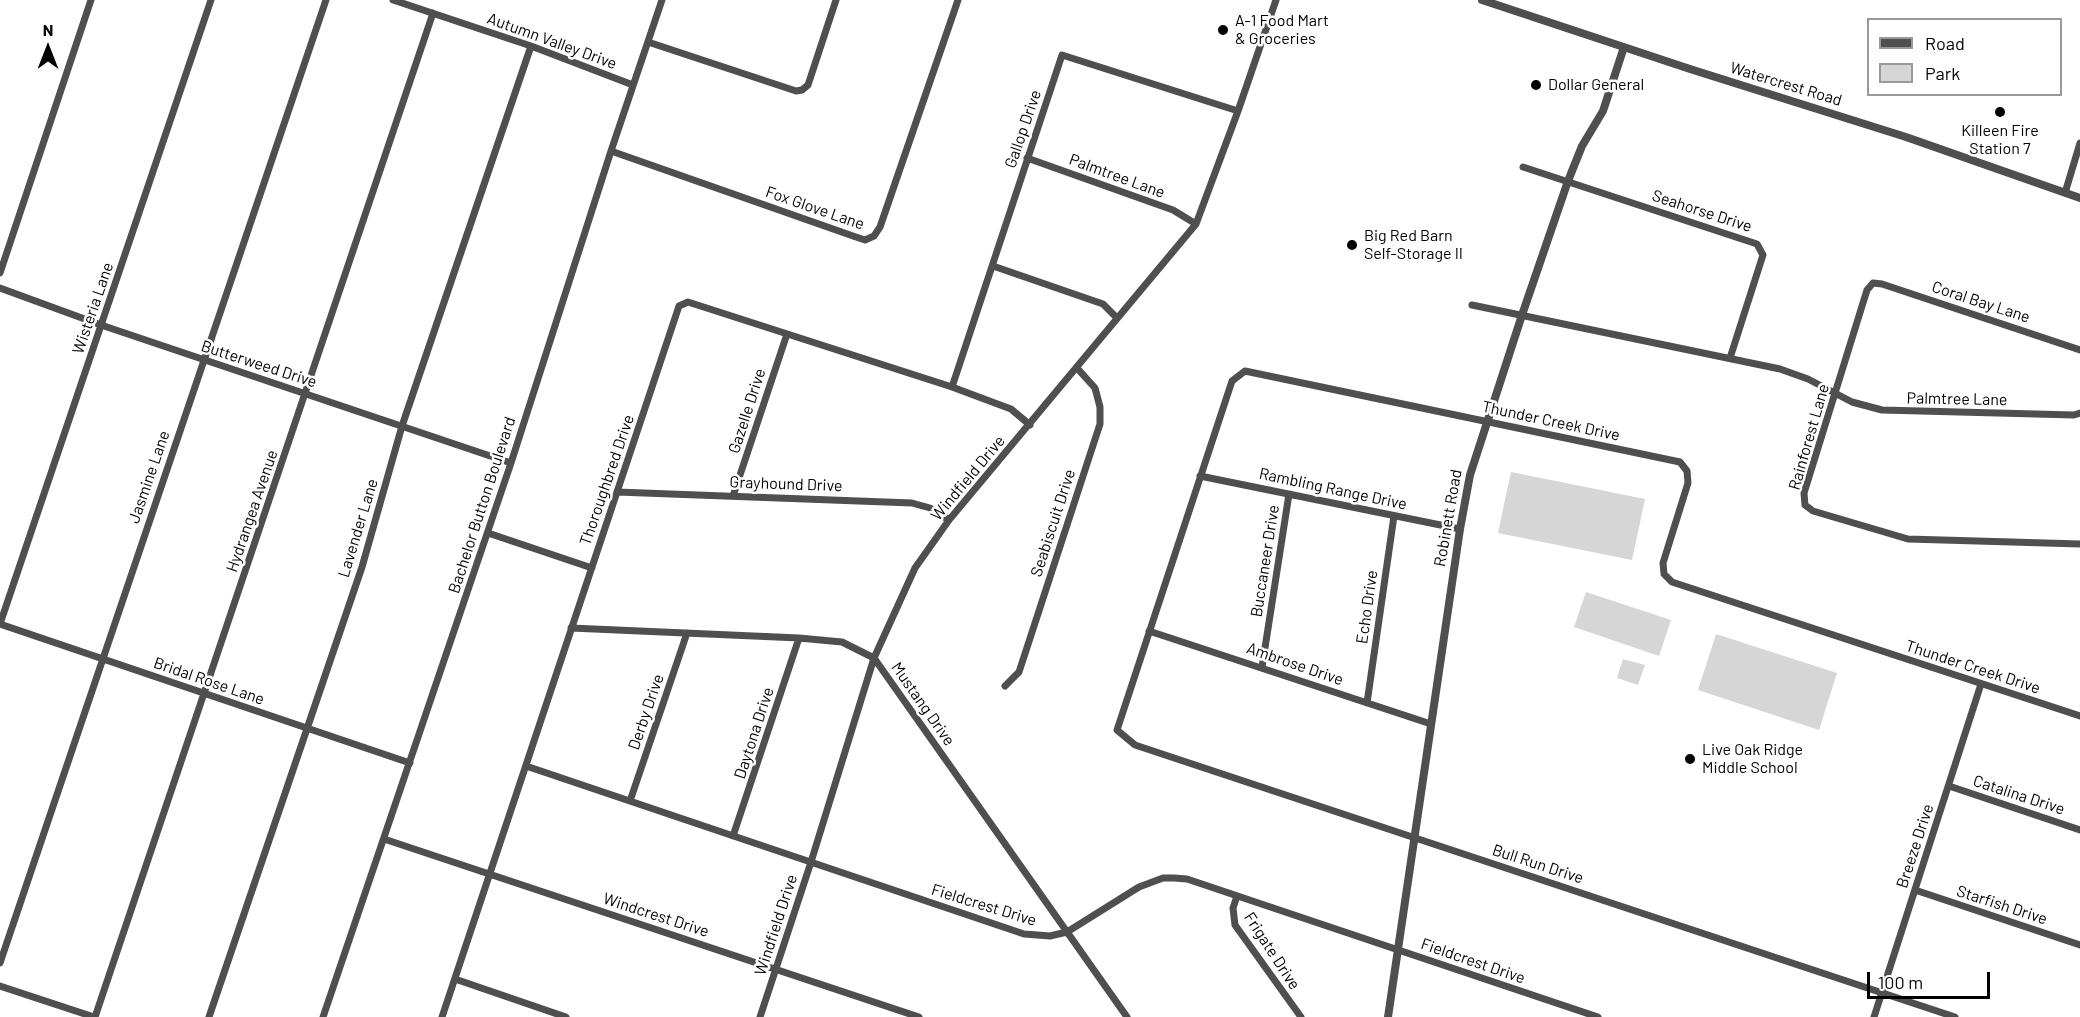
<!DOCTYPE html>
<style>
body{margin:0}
#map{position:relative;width:2080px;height:1017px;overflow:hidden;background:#fff;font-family:Barlow,sans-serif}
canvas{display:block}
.legend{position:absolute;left:1867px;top:18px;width:195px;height:78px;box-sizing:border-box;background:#fff;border:2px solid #999;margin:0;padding:8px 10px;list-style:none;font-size:18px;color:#000}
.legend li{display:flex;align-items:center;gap:12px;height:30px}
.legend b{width:30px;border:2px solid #999}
.north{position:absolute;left:18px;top:18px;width:60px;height:60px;-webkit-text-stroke:4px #fff;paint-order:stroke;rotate:0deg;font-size:16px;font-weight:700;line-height:24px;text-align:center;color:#000}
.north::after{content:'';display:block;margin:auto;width:21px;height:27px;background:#000;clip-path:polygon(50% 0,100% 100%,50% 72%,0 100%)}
.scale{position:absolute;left:1867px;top:972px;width:123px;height:27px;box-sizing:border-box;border:3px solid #000;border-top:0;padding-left:8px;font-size:18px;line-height:21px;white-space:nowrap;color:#000;-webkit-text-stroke:4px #fff;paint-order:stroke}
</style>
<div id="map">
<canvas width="2080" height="1017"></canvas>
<ul class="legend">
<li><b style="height:8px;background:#4f4f4f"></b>Road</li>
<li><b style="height:16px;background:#d6d6d6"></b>Park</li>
</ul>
<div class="north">N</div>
<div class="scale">100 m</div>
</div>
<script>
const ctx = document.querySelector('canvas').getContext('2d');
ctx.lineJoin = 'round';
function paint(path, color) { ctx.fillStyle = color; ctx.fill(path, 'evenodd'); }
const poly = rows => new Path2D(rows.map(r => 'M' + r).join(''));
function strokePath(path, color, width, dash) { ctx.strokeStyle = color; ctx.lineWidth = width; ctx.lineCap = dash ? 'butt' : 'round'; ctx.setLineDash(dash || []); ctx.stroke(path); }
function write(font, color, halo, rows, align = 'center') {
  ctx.font = font + ' Barlow,sans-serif'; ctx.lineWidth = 5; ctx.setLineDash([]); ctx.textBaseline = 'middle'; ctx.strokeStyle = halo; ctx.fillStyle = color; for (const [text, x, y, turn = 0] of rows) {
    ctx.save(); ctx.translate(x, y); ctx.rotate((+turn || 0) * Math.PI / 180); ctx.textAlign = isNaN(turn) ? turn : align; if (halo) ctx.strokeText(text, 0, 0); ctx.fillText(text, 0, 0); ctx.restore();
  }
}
paint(poly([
 [1511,472,1645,499,1632,560,1498,533],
 [1586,592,1671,620,1659,656,1574,627],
 [1716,634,1837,673,1819,730,1698,690],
 [1623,659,1645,665,1638,685,1617,678]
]), '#d6d6d6');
strokePath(poly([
 [211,0,0,624,410,763],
 [393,0,531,46,633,85],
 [648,42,796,91,802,90,808,85,836,0],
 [611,151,853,236,865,240,874,236,880,227,958,0],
 [1027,158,1173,210,1196,224],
 [1523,167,1757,244,1763,255,1730,358],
 [2065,193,2080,143],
 [993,266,1103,304,1117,318],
 [0,273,91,0],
 [0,288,101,325,511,463],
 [1472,305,1780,369,1808,379,1852,402,1882,410,2074,415,2080,413],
 [2080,350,1882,284,1873,283,1867,290,1804,493,1805,505,1813,511,1908,539,2080,544],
 [952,387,1062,55,1238,111],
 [1200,476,1460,529],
 [617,492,912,503,930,508,949,520],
 [733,496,787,334],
 [488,533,592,568],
 [571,628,799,638,842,642,874,658,1127,1017],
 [1149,631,1431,724],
 [1262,667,1289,494],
 [1005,686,1019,672,1100,424,1100,407,1095,388,1077,368],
 [1367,703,1394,516],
 [526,766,1024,934,1050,936,1067,932,1139,887,1163,878,1174,878,1187,879,1598,1017],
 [1949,786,2080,830],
 [630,801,687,633],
 [733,836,799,638],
 [384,839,919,1017],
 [1915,890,2080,945],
 [1237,896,1233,908,1235,925,1301,1017],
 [0,963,326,0],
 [455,979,566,1017],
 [0,986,94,1017],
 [95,1017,433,13],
 [209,1017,362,567,402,426,531,46],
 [323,1017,511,463,611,151,662,0],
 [442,1017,679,306,688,302,952,387,1011,409,1030,425],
 [760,1017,811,862,874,658,915,568,949,520,1196,224,1238,111,1276,0],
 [1874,1017,1981,684],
 [1955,1017,1135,745,1117,730,1232,381,1245,371,1680,462,1687,471,1688,483,1663,563,1664,574,1672,582,2080,716]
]), '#4f4f4f', 7);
strokePath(poly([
 [1482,0,1690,69,1906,137,2080,198],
 [1388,1017,1460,529,1470,475,1522,315,1568,181,1582,146,1603,111,1624,47]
]), '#4f4f4f', 8);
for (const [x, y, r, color] of [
 [1223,30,6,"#000"],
 [1536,85,6,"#000"],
 [2000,112,6,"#000"],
 [1352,245,6,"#000"],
 [1690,759,6,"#000"]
]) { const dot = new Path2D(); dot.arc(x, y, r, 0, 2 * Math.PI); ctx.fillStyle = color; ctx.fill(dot); strokePath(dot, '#fff', 2); }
write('16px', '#000', '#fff', [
 ["A-1 Food Mart",1235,21],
 ["& Groceries",1235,39],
 ["Dollar General",1548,85],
 ["Killeen Fire",2000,131,"center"],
 ["Station 7",2000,149,"center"],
 ["Big Red Barn",1364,236],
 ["Self-Storage II",1364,254],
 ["Live Oak Ridge",1702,750],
 ["Middle School",1702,768]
], 'left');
write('16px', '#000', '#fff', [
 ["Autumn Valley Drive",552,41,20],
 ["Watercrest Road",1786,84,17],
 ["Gallop Drive",1023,129,-71],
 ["Palmtree Lane",1117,176,20],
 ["Fox Glove Lane",815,208,19],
 ["Seahorse Drive",1702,211,18],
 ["Coral Bay Lane",1981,302,18],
 ["Wisteria Lane",93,308,-71],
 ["Butterweed Drive",259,364,18],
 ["Palmtree Lane",1957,399,1],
 ["Gazelle Drive",747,411,-72],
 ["Thunder Creek Drive",1551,421,12],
 ["Rainforest Lane",1809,437,-74],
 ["Jasmine Lane",149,477,-71],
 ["Windfield Drive",968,478,-50],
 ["Thoroughbred Drive",607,480,-71],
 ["Grayhound Drive",786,484,2],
 ["Rambling Range Drive",1333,489,12],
 ["Bachelor Button Boulevard",482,505,-72],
 ["Hydrangea Avenue",252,511,-71],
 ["Robinett Road",1448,518,-80],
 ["Seabiscuit Drive",1053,523,-72],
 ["Lavender Lane",358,528,-73],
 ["Buccaneer Drive",1265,561,-81],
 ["Echo Drive",1367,607,-82],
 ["Ambrose Drive",1295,664,19],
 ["Thunder Creek Drive",1973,667,18],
 ["Bridal Rose Lane",209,681,19],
 ["Mustang Drive",923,704,55],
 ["Derby Drive",646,712,-71],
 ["Daytona Drive",754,733,-72],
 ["Catalina Drive",2019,795,18],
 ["Breeze Drive",1915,846,-72],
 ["Bull Run Drive",1538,864,18],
 ["Fieldcrest Drive",984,905,17],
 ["Starfish Drive",2002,905,18],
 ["Windcrest Drive",656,915,18],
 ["Windfield Drive",776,925,-72],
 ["Frigate Drive",1272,951,57],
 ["Fieldcrest Drive",1473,961,19]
]);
</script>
